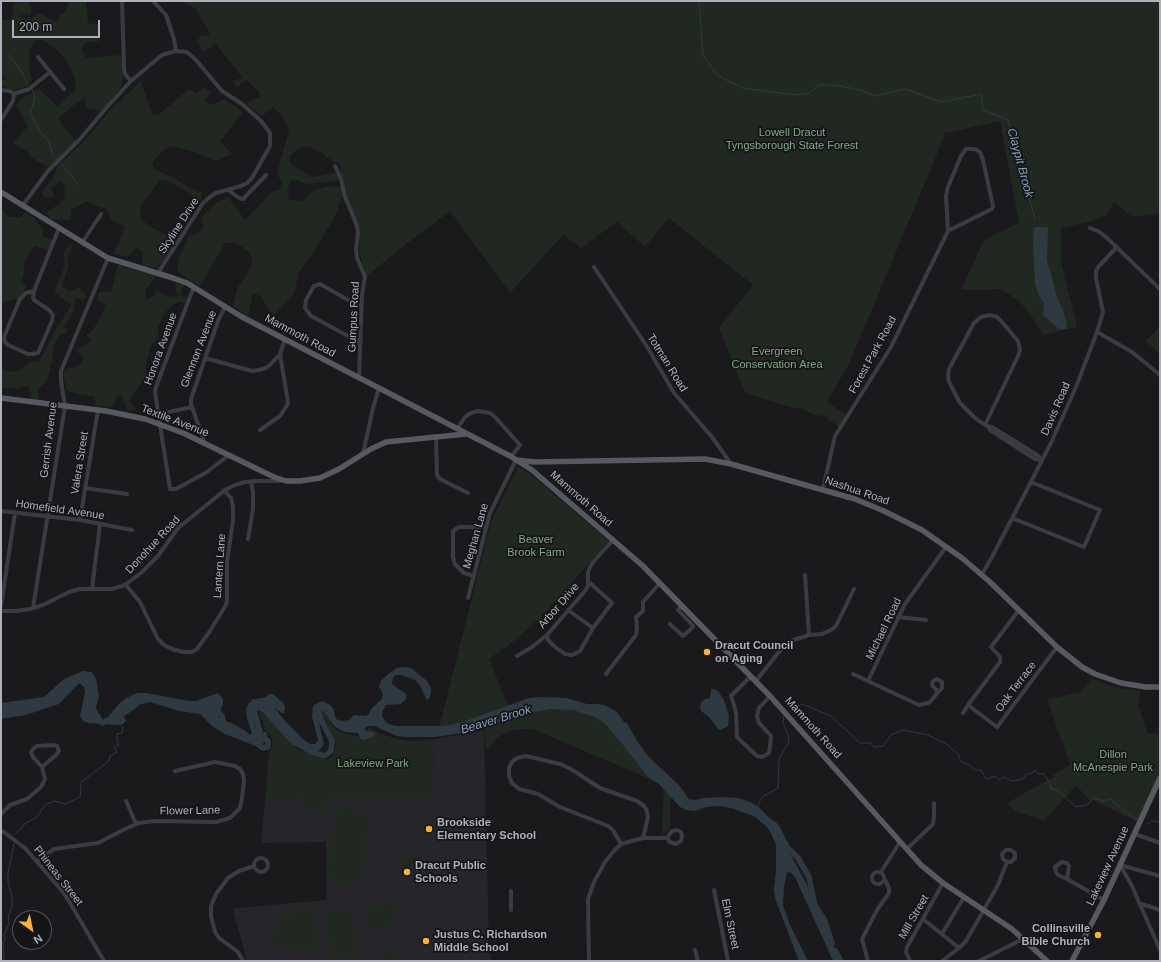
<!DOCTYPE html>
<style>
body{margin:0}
#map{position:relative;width:1161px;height:962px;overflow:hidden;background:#1a1a1d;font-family:Arial,sans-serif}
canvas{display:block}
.frame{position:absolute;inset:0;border:2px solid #adb1bc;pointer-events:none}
.north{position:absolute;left:12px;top:910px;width:40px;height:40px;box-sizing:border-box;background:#151518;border:1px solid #52535a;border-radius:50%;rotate:147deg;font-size:11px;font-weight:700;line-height:16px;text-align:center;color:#adb1bc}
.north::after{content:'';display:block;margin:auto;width:14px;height:18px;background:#f5b439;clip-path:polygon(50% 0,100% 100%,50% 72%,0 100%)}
.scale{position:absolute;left:12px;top:20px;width:88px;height:18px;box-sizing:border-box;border:2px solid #adb1bc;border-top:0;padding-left:5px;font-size:12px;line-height:14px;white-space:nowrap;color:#adb1bc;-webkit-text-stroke:3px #151518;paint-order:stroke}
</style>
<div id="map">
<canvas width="1161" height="962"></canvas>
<div class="frame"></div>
<div class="north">N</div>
<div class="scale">200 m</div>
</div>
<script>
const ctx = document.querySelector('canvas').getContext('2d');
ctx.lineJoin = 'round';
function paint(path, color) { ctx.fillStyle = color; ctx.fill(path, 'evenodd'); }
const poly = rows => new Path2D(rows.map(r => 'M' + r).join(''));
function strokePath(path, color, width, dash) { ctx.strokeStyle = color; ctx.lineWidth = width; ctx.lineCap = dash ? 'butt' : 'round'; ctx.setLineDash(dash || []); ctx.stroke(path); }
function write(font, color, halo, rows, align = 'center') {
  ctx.font = font + ' Arial,sans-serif'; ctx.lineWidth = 3.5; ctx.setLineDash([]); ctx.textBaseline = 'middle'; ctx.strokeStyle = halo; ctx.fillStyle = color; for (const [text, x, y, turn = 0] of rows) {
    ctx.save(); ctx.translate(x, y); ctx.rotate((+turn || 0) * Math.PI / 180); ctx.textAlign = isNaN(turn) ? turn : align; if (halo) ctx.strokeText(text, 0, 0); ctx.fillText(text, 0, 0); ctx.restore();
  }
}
paint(poly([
 [484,730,489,947,491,961,247,961,233,910,237,908,327,900,326,842,261,843,265,800,331,796,429,797,437,739]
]), '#26262a');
paint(poly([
 [28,1,31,7,31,13,19,16,30,20,39,13,57,23,59,16,66,11,69,3,66,1,86,1,88,23,97,24,99,27,99,41,88,42,81,46,86,58,121,55,123,74,121,87,102,111,86,108,85,98,76,103,65,113,59,117,60,123,76,141,49,168,34,159,26,151,13,143,28,126,20,111,16,105,22,98,39,89,57,106,76,89,74,75,67,61,57,50,43,40,37,40,34,42,30,50,29,68,32,79,28,86,14,90,1,86,1,81,6,78,1,76,1,20,2,19,10,20,13,16,13,4],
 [181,1,1160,1,1160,213,1132,217,1114,202,1107,215,1092,221,1061,228,1061,263,1077,327,1043,335,1032,317,1020,302,1001,289,961,290,984,240,1019,223,1000,121,947,133,944,132,944,137,850,362,827,402,846,415,839,427,821,414,820,417,799,408,797,409,745,393,719,328,753,285,669,218,645,247,617,222,581,248,563,235,510,293,450,211,402,247,366,277,359,251,359,232,346,194,342,196,337,213,315,250,299,272,294,294,274,315,268,309,261,296,253,294,248,317,233,306,237,289,248,272,253,259,248,251,236,243,225,243,200,286,190,281,177,271,179,258,188,238,202,230,203,225,201,218,217,202,228,197,245,220,273,191,279,190,282,183,277,174,289,130,282,116,273,107,262,116,247,105,249,102,260,97,260,92,246,80,237,87,232,81,243,78,215,43,203,53,197,40,202,36,209,36,209,31,195,8],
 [310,146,320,152,335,163,339,162,341,172,312,177,291,164,289,157,298,149],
 [342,179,344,187,329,186,314,190,302,201,289,200,288,189,290,181,297,180,307,184,335,181],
 [141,81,152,114,158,115,189,89,197,93,203,87,211,92,205,102,213,105,224,99,243,112,220,141,232,154,215,161,198,153,170,146,163,151,152,163,155,170,173,177,188,187,202,192,201,200,196,204,197,201,191,194,176,185,164,180,160,180,144,201,139,211,142,220,152,228,164,233,173,239,174,243,164,260,157,268,142,265,143,252,136,247,128,257,114,254,125,226,112,221,107,209,94,205,88,201,71,210,71,220,51,219,46,213,64,200,65,190,62,181,51,187,54,196,46,198,41,193,52,179,57,167,86,139,110,110],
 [1,210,10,217,20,217,26,212,36,220,41,227,43,230,41,235,53,240,49,250,35,246,29,252,23,265,25,269,22,280,26,287,19,299,13,299,3,303,1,299],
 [70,244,72,246,67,260,68,267,62,286,69,292,81,287,81,290,87,296,83,300,77,298,73,302,75,308,64,327,67,330,65,334,60,334,54,346,52,362,47,381,38,389,38,394,40,401,32,401,29,386,20,386,18,390,12,387,1,389,1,370,17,372,32,361,39,362,57,327,68,311,71,305,54,292,65,265,63,254],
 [118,265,156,276,145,291,145,300,153,297,157,291,168,296,178,297,175,288,176,282,186,285,181,290,181,295,187,298,185,303,179,302,171,306,164,314,158,328,158,339,151,345,146,363,146,377,129,401,136,409,128,411,121,395,117,397,113,407,95,406,95,397,67,391,63,373,66,369,79,365,82,362,83,357,75,350,91,342,87,335,93,330,106,306,97,299,99,292,111,292],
 [1160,327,1160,353,1145,341],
 [518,467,529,473,609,541,539,619,514,641,489,659,512,715,438,732,491,522],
 [1093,679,1114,687,1141,691,1138,704,1147,733,1160,734,1160,772,1138,822,1093,800,1091,802,1076,785,1044,821,1015,811,1007,803,1054,777,1053,775,1070,765,1047,699,1079,693],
 [260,705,290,738,296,748,308,754,327,760,333,756,336,746,331,733,323,720,323,712,325,711,328,712,330,723,335,729,346,734,357,736,366,733,369,727,378,733,401,740,416,741,437,739,429,797,386,797,386,799,364,797,328,796,326,812,302,810,303,798,298,798,297,802,265,800,269,754,273,744,271,736,265,730,258,709],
 [544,706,575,707,613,718,635,752,671,785,670,829,662,835,664,785,533,729,515,729,498,737,486,751,484,726,507,720],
 [336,804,339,805,338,813,344,809,350,808,357,810,365,816,365,814,369,814,361,884,357,883,356,881,348,885,340,885,333,881,329,874,328,866],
 [424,852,426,855,426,859,416,868,410,871,409,870,405,870,402,867,401,862,408,854,414,856],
 [396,903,396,912,393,919,388,926,377,931,367,932,365,907],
 [314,907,320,950,273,947,272,940,274,932,277,922,281,917,297,908],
 [352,908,358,955,332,958,326,911],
 [396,946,398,961,375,961,377,957,385,950]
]), '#202821');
paint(poly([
 [1037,227,1047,227,1048,229,1047,260,1058,300,1063,310,1065,317,1067,326,1066,329,1059,329,1043,315,1044,303,1039,296,1035,284,1033,243,1034,228],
 [404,667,411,668,427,681,431,688,431,692,430,697,427,700,419,684,415,680,401,675,396,675,393,677,392,684,406,694,406,699,401,704,386,705,383,710,382,714,383,718,388,724,396,726,443,726,460,723,529,698,541,697,566,698,587,704,598,704,604,705,616,711,624,722,631,741,639,752,657,768,684,799,696,800,703,798,722,797,738,798,750,802,759,807,772,821,806,883,840,961,833,961,795,877,791,873,787,872,784,887,783,906,790,925,808,961,799,961,776,901,774,891,776,869,776,845,772,835,767,827,754,816,731,808,720,806,706,807,695,811,686,810,680,807,659,784,648,777,620,741,604,723,595,717,573,710,551,709,516,715,475,731,435,737,406,737,397,736,374,726,367,726,365,729,365,731,374,732,376,734,373,737,363,740,361,739,358,733,345,732,337,728,333,725,326,714,323,711,320,710,318,714,320,728,324,744,318,752,313,753,303,750,294,745,285,737,263,712,257,710,255,712,254,718,255,727,260,732,266,732,267,735,266,740,261,746,258,747,225,734,213,727,200,714,179,711,150,702,129,707,125,710,123,714,126,721,123,724,118,725,89,723,83,721,80,716,85,692,84,687,79,683,59,704,26,715,1,719,1,703,44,697,64,679,83,671,92,672,96,679,99,695,91,709,93,715,99,719,102,720,108,717,119,704,126,698,137,693,146,693,189,701,196,701,218,693,223,699,223,704,218,715,220,719,234,726,242,736,245,737,249,736,252,733,247,719,246,709,249,703,253,699,263,698,270,694,273,694,284,704,285,708,284,714,277,710,275,708,272,707,271,710,280,723,310,744,315,744,318,740,312,716,313,707,315,704,322,701,330,705,333,708,336,719,342,721,349,720,354,715,365,716,368,715,372,708,382,699,383,694,379,687,381,681,388,674,397,668],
 [711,689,714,689,718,691,724,700,729,715,728,726,721,730,718,729,709,717,701,711,700,708,701,702,705,699,710,698]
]), '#2f3941');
strokePath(poly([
 [699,1,703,55,718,76,743,88,795,95,810,93,819,85,834,85,861,90,875,96,906,89,941,102,981,94,983,110,1008,120,1035,219],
 [8,54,19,68,28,84],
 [32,89,35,97,30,114,39,130,49,142,53,156,57,159],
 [61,163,79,185],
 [790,711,802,704,831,716,860,743,870,743,874,747,883,746,891,735,903,730,928,735,946,744,958,754,961,762,968,764,975,770,981,770,986,779,995,776,1000,780,1004,777,1012,781,1023,779,1027,773,1029,775,1035,770,1038,774,1044,774,1050,783,1051,788,1058,791,1076,807,1087,805,1094,798,1105,801,1110,799,1137,820],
 [757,807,762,797,778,788,779,759,788,744,789,737,783,723,784,716],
 [1147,824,1153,821,1160,822],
 [15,834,26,823,37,817,45,805,54,801,65,804,80,797,81,791,80,783,109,761,110,756,117,752,114,747,119,745,117,741,117,734,122,733,123,727,119,724],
 [4,961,3,943,5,940,4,935,9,924,8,918,12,906,12,897,8,882,8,873,14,844]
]), '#2f3941', 1);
strokePath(poly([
 [96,696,93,709,101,722,103,723],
 [267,703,283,723,297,737],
 [214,709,216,709,222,716,224,724,229,725,242,732,263,748,268,747,268,741,261,735,254,711,257,706],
 [118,717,137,704],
 [625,725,635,743,646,758,677,787,689,804],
 [306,749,311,752,325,756,331,751,332,741,321,720,319,711,321,708,324,708],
 [768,821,774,824,778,829,787,847,798,858,809,877,815,905,825,921,832,943],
 [835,951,841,961]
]), '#2f3941', 5.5);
strokePath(poly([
 [122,1,124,68,125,74,131,81],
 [153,1,166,15,174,39,176,51],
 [38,57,64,89],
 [1,90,10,91,14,94],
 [14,94,29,89,50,72],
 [1,120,13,101,14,94],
 [335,166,341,179,345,197,356,223,358,232,356,250,357,258,365,277,362,294,359,378],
 [228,190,239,198,243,199,266,175],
 [23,205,48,171,80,139,108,106,131,81,162,55,176,51,187,52,196,60,222,91,242,104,261,121,270,133,270,146,252,178,247,183,241,186,216,193,210,197,203,203,158,273],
 [1090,228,1098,231,1106,237,1160,289],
 [82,243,101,214],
 [594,267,646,345,674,393,712,437,731,464],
 [194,287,191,294,156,387,155,392,170,489,176,489,207,472,229,455],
 [34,291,33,297,34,300,49,310,53,315,52,321,38,353,33,354,28,354,8,345,5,342,4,337,20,299,26,293,34,291,59,228],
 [1097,332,1132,352,1160,375],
 [361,343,311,316,305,308,306,300,314,286,320,284,362,308],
 [205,358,252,371,259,370,266,368,270,365,280,354],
 [159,414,192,407],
 [985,425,1018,356,1020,350,1018,341,1002,322,997,317,990,315,981,317,974,323,949,369,948,375,949,382,960,403,974,417,979,421,987,426,992,427,1037,455,1042,460],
 [988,426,990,430,1035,459,1042,460],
 [457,429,465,417,471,413,478,411,490,413,495,417,520,445,511,457],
 [260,430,280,416,287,405,288,402,280,354,285,339],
 [436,437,437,475,440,479,468,493],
 [205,444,191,404,191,399,218,321,225,307],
 [363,454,373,408,379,388],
 [85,488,127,494],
 [823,489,835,436,891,347,948,231,946,196,948,187,961,156,966,149,975,149,980,152,983,160,993,206,992,209,948,231],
 [1,511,80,520,132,530],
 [1012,518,1084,547,1100,510,1031,482],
 [80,520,98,410],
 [248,539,253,509,253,492,251,481],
 [982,574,992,557,1051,443,1076,387,1097,332,1103,312,1096,278,1096,271,1099,266,1117,247],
 [805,575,809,635],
 [474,576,464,573,455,564,453,558,453,531,459,527,486,527],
 [126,585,140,602,158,639,164,645,172,649,183,652,192,652,197,649,210,631,226,605,227,600,227,562,233,520,233,507,231,498,224,490],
 [92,589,100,524],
 [468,598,490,513,516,460],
 [1,606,15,513],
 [33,608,65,406,61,381,61,371,108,258],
 [568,610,593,628],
 [1019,610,991,647,1000,657,1000,662,968,705,997,727,1057,647],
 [1,611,16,611,30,609,43,605,69,592,80,589,112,589,125,585,141,573,158,556,178,528,225,490,235,485,245,482,257,481,280,481],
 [898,617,926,620],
 [670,624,683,636,692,628,693,626,678,610,682,605],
 [547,635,548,640,554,646,565,654,572,655,580,651,593,628,612,603,589,582],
 [517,656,532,647,547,635,585,591,588,586,588,572,590,567,594,561,613,540],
 [606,674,636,635,637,628,636,617,643,611,643,602,660,583],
 [853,674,919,705,928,703,930,702,931,701,938,692,942,688,942,682,937,679,933,681,932,685,938,692],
 [751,676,731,696,736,712,737,737,757,756,762,757,766,755,769,753,770,747,771,736,759,723,757,716,759,708,770,696],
 [756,681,778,653,791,641,809,635,822,634,831,630,836,626,854,589],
 [868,681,905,604,946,547],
 [963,713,968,705],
 [126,801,136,824],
 [1,814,10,805,27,799,41,787,45,779,42,767,33,757,31,752,33,749,37,746,53,745,57,746,59,751,56,755,42,767],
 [1,830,25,848,63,892,70,903,104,961],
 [677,830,681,832,682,836,681,841,676,844,670,842,667,838,672,831,677,830],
 [1135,834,1160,843],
 [621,844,613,830,608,826,560,807,538,794,519,789,512,783,509,776,509,768,512,762,517,758,526,756,560,764,571,769,600,788,637,801,644,806,647,811,648,817,643,838],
 [907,849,933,824,934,818,934,803],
 '254 865a7 7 0 1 1 14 0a7 7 0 1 1-14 0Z',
 [37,861,54,849,98,843,125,829,139,823,155,821,216,822,230,818,240,808,242,798,244,781,243,774,240,769,235,766,215,762,175,771],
 [1120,865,1131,884,1160,950],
 [1120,865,1160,876],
 '872 878a6 6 0 1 1 12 0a6 6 0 1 1-12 0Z',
 [881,872,900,842],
 [1067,879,1058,875,1056,872,1055,867,1062,862,1067,863,1069,866,1067,879,1104,900],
 [714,890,728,961],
 [1139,903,1160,910],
 [511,910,511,891],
 [923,919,959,948],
 [942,934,964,897],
 [695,950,698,961],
 [243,961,238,952,219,938,215,932,211,916,211,906,216,894,228,878,239,871,254,866],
 [589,961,588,899,594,882,605,862,614,851,621,844,643,838,667,838],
 [868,961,862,939,877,910,889,893,889,888,884,878],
 [910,961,906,952,907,947,943,883],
 [942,961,959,948,966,941,998,885,1007,862,1003,859,1002,854,1006,850,1011,850,1015,853,1015,858,1011,862,1007,862],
 [979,961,1023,939]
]), '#3b3c42', 4);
strokePath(poly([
 [1,192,108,258,173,278,187,283,242,317,510,456,532,470,643,566,770,696,921,865,943,883,1012,929,1047,961],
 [1,398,106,411,145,419,183,433,274,477,286,481,300,481,320,478,339,469,371,449,386,442,466,434],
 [517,460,534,462,705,459,731,464,855,499,884,511,922,530,962,558,990,582,1057,647,1082,667,1095,674,1121,683,1146,687,1160,687],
 [1072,961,1104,900,1160,778]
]), '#575961', 5.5);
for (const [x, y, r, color] of [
 [707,652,4,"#f5b439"],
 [429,829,4,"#f5b439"],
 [407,872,4,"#f5b439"],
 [1098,935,4,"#f5b439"],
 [426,941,4,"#f5b439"]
]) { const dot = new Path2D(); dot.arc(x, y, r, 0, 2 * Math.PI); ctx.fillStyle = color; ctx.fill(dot); strokePath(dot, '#151518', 1.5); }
write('11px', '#83a785', '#151518', [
 ["Lowell Dracut",792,133],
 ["Tyngsborough State Forest",792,146],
 ["Evergreen",777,352],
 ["Conservation Area",777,365],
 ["Beaver",536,540],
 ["Brook Farm",536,553],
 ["Dillon",1113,755],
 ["McAnespie Park",1113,768],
 ["Lakeview Park",373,764]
]);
write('11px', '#adb1bc', '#151518', [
 ["Skyline Drive",179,226,-57],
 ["Gumpus Road",354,317,-87],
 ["Mammoth Road",300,336,28],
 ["Honora Avenue",161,349,-70],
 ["Glennon Avenue",199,349,-69],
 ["Forest Park Road",873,355,-61],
 ["Totman Road",667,363,58],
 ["Davis Road",1056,409,-66],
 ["Textile Avenue",175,421,21],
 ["Gerrish Avenue",49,440,-83],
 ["Valera Street",80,463,-81],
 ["Nashua Road",857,491,19],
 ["Mammoth Road",581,499,41],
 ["Homefield Avenue",60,510,8],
 ["Meghan Lane",476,536,-74],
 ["Donohue Road",153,545,-47],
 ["Lantern Lane",220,566,-86],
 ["Arbor Drive",559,606,-49],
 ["Michael Road",884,629,-64],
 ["Oak Terrace",1016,687,-53],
 ["Mammoth Road",813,728,48],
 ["Flower Lane",190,811,-1],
 ["Lakeview Avenue",1108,866,-65],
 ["Phineas Street",58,876,52],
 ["Mill Street",914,917,-60],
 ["Elm Street",730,924,78]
]);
write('bold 11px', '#adb1bc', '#151518', [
 ["Dracut Council",715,646],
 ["on Aging",715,659],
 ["Brookside",437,823],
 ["Elementary School",437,836],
 ["Dracut Public",415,866],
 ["Schools",415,879],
 ["Collinsville",1090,929,"right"],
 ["Bible Church",1090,942,"right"],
 ["Justus C. Richardson",434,935],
 ["Middle School",434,948]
], 'left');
write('italic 12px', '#849fb7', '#151518', [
 ["Claypit Brook",1020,163,75],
 ["Beaver Brook",496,720,-17]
]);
</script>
